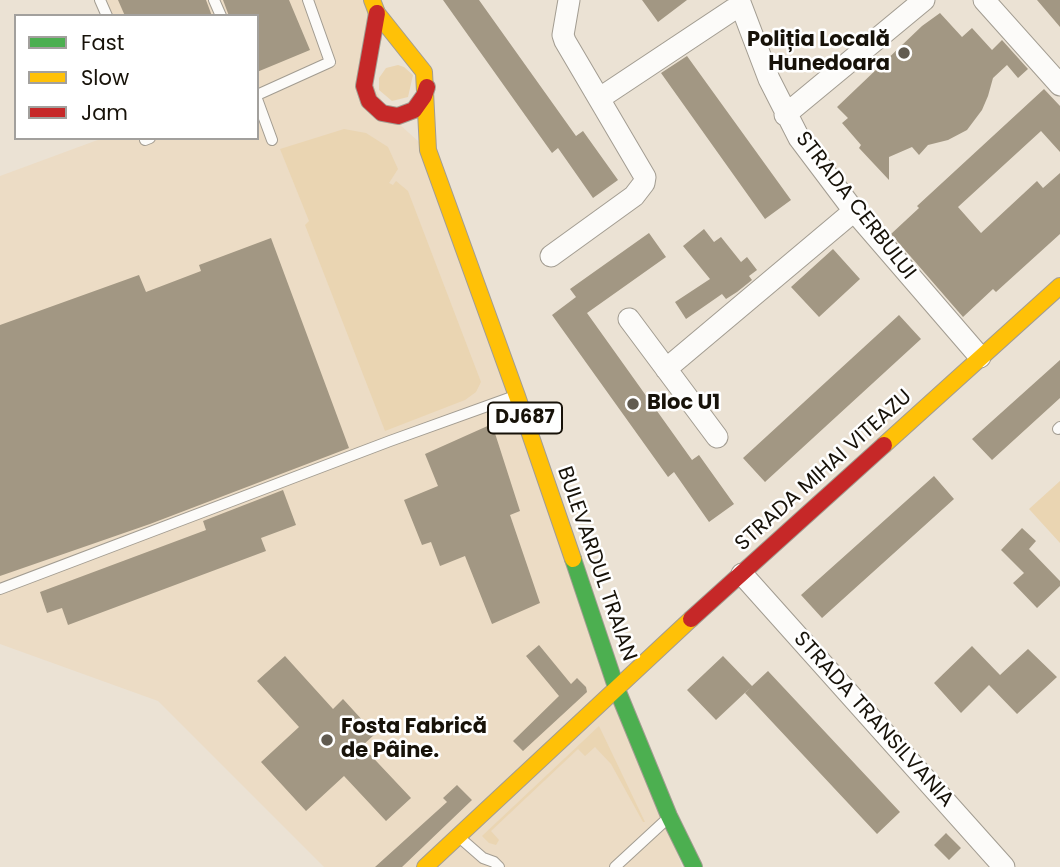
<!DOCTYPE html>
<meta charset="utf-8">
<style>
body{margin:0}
#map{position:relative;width:1060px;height:867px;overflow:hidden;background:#ebe2d4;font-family:Poppins,sans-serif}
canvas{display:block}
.legend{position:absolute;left:14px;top:14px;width:245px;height:126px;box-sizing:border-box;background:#fff;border:2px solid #a2a09d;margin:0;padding:9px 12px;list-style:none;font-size:21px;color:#171209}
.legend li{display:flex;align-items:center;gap:14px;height:35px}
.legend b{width:35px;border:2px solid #a2a09d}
</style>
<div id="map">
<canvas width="1060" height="867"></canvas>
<ul class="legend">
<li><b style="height:9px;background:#4caf50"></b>Fast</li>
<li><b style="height:9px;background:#ffc107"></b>Slow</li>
<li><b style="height:9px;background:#c62828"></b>Jam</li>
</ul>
</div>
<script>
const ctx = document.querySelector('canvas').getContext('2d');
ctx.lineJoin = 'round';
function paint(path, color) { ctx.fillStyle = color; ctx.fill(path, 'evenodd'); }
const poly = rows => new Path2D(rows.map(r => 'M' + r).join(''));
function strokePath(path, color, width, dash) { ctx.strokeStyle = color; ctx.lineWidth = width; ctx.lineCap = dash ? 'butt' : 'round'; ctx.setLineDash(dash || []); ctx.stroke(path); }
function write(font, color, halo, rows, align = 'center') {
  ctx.font = font + ' Poppins,sans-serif'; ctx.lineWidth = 5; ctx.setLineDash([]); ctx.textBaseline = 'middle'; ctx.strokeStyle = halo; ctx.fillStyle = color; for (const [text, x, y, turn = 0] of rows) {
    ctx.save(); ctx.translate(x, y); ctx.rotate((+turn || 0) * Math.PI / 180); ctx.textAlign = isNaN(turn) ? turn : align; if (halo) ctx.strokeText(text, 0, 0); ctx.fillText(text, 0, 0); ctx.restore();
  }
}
paint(poly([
 [100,0,372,0,367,71,389,115,428,150,682,867,324,867,158,701,0,644,0,176,103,138,257,138,257,16,107,16]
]), '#ecdcc5');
paint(poly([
 [398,65,404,67,413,75,408,97,392,101,379,90,379,78,386,68],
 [344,129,366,133,388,147,398,169,389,183,393,185,396,181,408,191,481,382,476,392,465,400,385,431,305,225,309,221,280,149],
 [1060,481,1060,543,1029,509],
 [599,726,645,822,643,822,611,764,595,747,585,756,578,749,491,831,499,840,496,845,489,843,482,836]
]), '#ead5b2');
paint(poly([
 [118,0,206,0,212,16,125,16],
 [223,0,289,0,310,50,257,72,257,16,229,16],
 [443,0,479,0,576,136,583,131,618,180,593,198,558,148,552,153],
 [642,0,687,0,658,22],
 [1037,0,1060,0,1060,27],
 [940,13,962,37,972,28,992,50,1002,40,1028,69,1018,78,1007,65,993,78,988,96,982,110,967,130,948,140,928,145,919,155,912,147,889,157,889,180,859,148,861,145,842,123,848,118,837,107,922,26],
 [687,56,791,200,765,219,661,73],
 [1044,89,1060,106,1060,152,1041,131,958,207,981,233,1037,181,1043,188,1060,173,1060,234,996,292,993,289,963,317,891,234,919,208,917,206],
 [704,229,714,242,721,237,741,262,747,257,757,270,749,276,752,280,737,292,726,299,722,294,686,319,675,302,710,279,683,246],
 [649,233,666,257,587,313,692,460,699,455,734,504,709,522,674,472,668,477,552,315,576,297,570,289],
 [271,238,349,448,150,524,0,576,0,325,139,275,146,292,201,271,199,265],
 [833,249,860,279,819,317,791,287],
 [899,315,921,339,765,482,743,458],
 [1060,360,1060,398,992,460,972,439],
 [492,424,520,511,510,515,540,603,492,624,465,556,440,566,431,542,422,545,404,500,438,486,425,454],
 [934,476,954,499,822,618,801,595],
 [283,490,296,525,261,538,266,551,68,625,62,608,47,613,40,592,206,530,203,521],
 [1022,528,1036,541,1029,549,1060,581,1060,586,1037,608,1013,583,1024,573,1001,550],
 [539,645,571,684,577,678,586,687,587,692,523,751,513,741,559,696,526,656],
 [972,646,1000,675,1028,649,1057,677,1017,714,989,685,961,713,934,683],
 [285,656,333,709,343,699,375,734,362,746,411,798,386,821,344,776,306,811,261,762,299,727,257,681],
 [723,656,752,686,768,671,900,812,877,834,745,693,750,688,716,720,687,690],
 [457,785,472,800,402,867,375,867,447,802,443,798],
 [946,833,961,848,949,860,934,845]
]), '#a29783');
const lane = poly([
 [100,0,107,16],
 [214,0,221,16],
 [257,95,330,62,308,0],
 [257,99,272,140],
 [145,140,150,138],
 [1058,429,1060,427],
 [0,589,390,441,515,396],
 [459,837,483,858,494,862,499,867],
 [615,867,667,819]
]);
const street = poly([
 [739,0,769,79,799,138,854,211,980,357],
 [984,0,1060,85],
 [600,98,740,5],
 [785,115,924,0],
 [551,256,634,196,644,183,645,177,565,41,563,35,569,0],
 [629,319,717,437],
 [666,369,854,211],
 [742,574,1004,867]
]);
const fast = poly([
 [573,559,616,687,669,816,694,867]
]);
const slow = poly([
 [372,0,377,13,424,72,428,150,517,396,573,559],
 [884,445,1060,286],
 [425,867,691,619]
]);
const jam = poly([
 [377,13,364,86,369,101,382,113,398,116,414,110,424,96,427,87],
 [691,619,884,445]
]);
strokePath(lane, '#a29c91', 12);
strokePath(street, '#a29c91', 23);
strokePath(fast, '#a29c91', 18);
strokePath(slow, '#a29c91', 18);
strokePath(jam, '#a29c91', 18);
strokePath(lane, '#fcfbf9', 10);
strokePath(street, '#fcfbf9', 21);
strokePath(fast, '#4caf50', 16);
strokePath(slow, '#ffc107', 16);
strokePath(jam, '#c62828', 16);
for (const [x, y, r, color] of [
 [904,53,7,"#615b50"],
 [633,404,7,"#615b50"],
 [327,740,7,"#615b50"]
]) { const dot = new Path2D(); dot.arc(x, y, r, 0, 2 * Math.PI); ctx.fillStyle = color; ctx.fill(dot); strokePath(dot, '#fff', 2.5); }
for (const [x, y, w] of [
 [525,418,74]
]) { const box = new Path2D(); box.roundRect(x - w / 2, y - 15.5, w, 31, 5); ctx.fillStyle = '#fff'; ctx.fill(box); strokePath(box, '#171209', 2); }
write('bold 19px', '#171209', null, [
 ["DJ687",525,418]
]);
write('bold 21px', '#171209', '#fff', [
 ["Poliția Locală",890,41,"right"],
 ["Hunedoara",890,65,"right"],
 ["Bloc U1",647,404],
 ["Fosta Fabrică",341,728],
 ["de Pâine.",341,752]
], 'left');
write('21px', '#171209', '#fff', [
 ["STRADA CERBULUI",855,206,52],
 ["STRADA MIHAI VITEAZU",824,471,-42],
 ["BULEVARDUL TRAIAN",596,564,71],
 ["STRADA TRANSILVANIA",873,720,48]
]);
</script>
